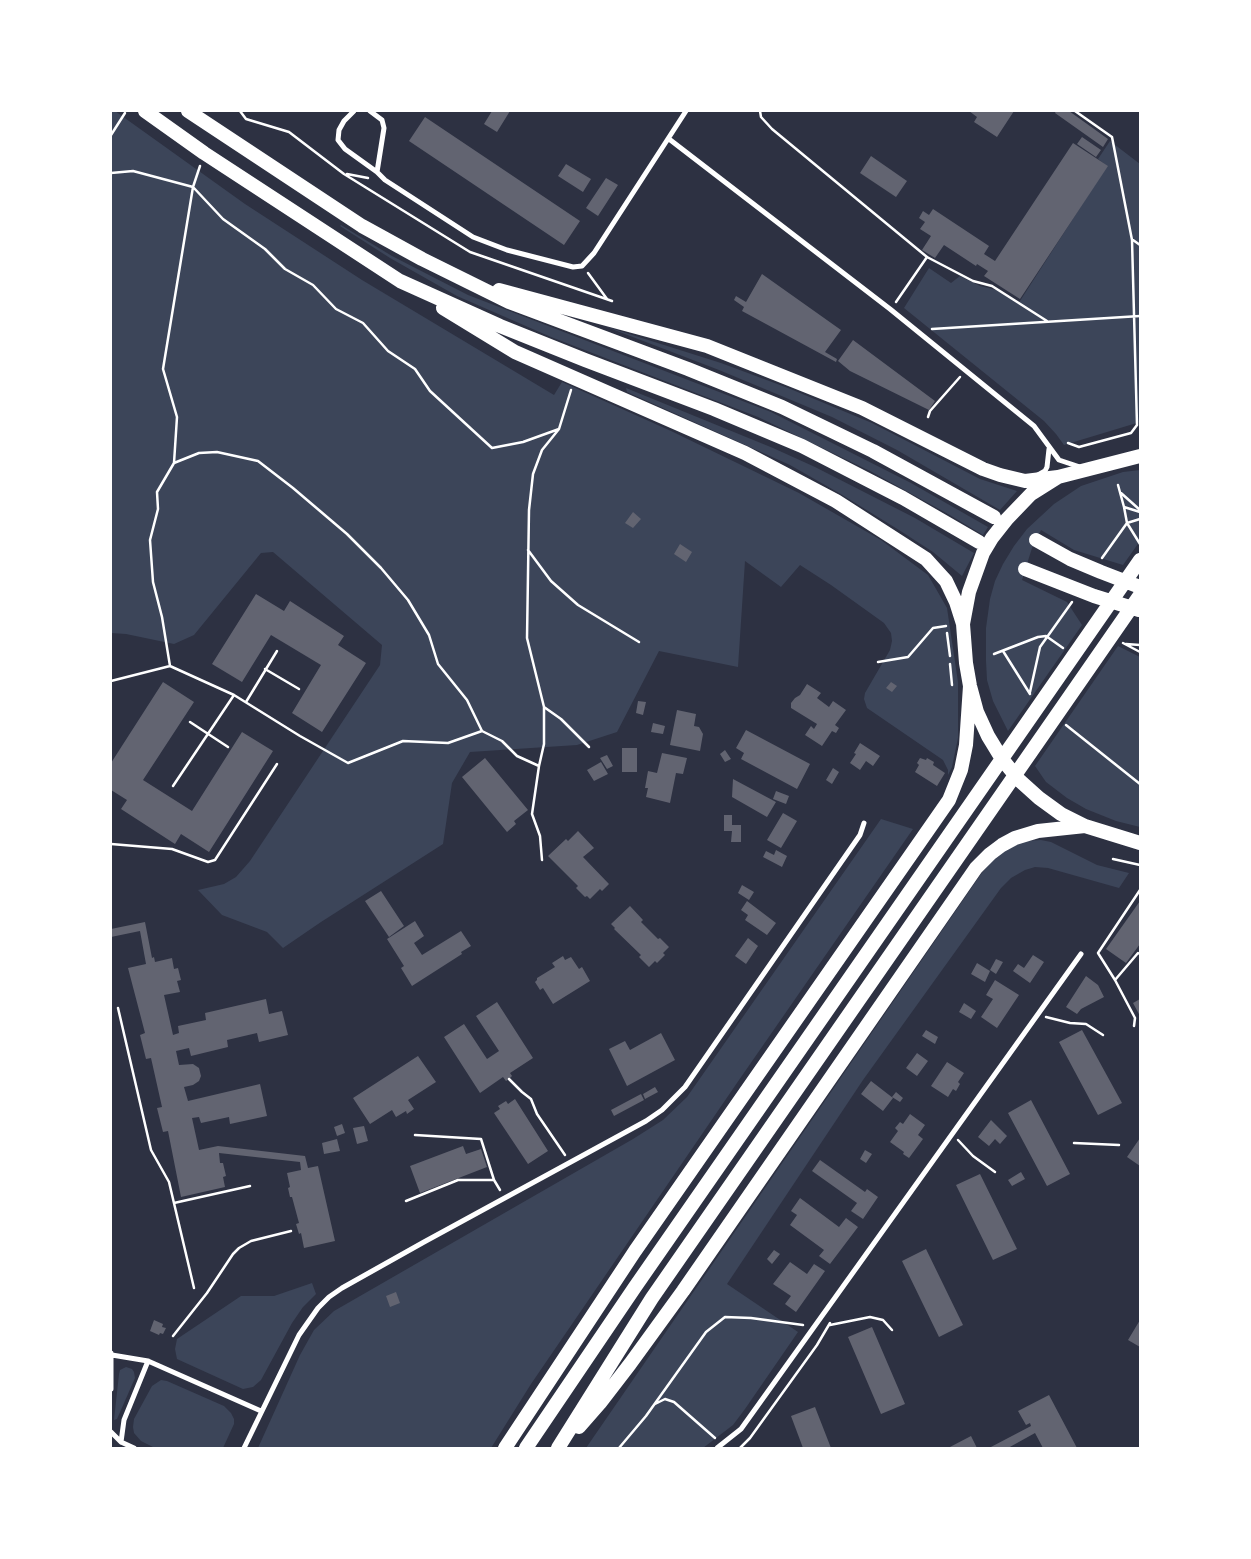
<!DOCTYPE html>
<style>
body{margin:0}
#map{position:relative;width:1251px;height:1559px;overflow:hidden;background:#2d3142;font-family:"Alegreya Sans",sans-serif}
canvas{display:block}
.frame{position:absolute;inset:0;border:112px solid #fff;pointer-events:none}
</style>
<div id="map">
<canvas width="1251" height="1559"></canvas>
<div class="frame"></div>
</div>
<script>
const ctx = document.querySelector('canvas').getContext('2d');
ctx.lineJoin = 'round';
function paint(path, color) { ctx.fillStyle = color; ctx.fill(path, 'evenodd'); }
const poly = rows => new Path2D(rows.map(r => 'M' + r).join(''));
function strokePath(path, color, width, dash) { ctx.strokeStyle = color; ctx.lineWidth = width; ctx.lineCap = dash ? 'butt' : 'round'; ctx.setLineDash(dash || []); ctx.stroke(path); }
paint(poly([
 [111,111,115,111,245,204,362,280,554,395,562,382,671,431,799,493,881,540,928,575,947,608,958,682,958,738,952,767,948,775,948,770,943,760,867,708,864,699,865,693,890,650,892,641,891,633,884,623,831,585,800,565,781,587,745,561,738,667,659,651,617,732,577,745,470,752,452,783,443,844,321,922,283,948,267,932,222,915,198,890,224,884,236,877,250,861,380,665,382,645,273,552,261,553,194,635,174,644,126,634,111,633],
 [1110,141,1140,164,1140,422,1064,445,1056,434,1044,421,904,308,929,268,951,283,960,276,980,286,997,290,1018,304,1107,166,1098,159],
 [341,225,392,256,468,295,771,412,911,483,988,527,983,535,948,514,870,471,758,417,551,337,457,296,390,258,340,226],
 [604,326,721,363,788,388,872,423,980,479,1017,491,1000,510,897,450,832,417,719,370],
 [626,388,773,448,815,467,915,518,974,553,962,576,933,552,899,530,839,493,790,465,627,392],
 [1140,470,1140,541,1123,565,1074,550,1041,530,1032,548,1022,580,1067,602,1082,625,1008,731,993,701,987,680,986,661,986,628,990,599,995,581,1003,564,1014,546,1027,529,1054,504,1081,486,1123,472],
 [1118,646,1140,657,1140,827,1116,821,1086,809,1067,798,1046,782,1035,766],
 [881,819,913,829,739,1080,531,1384,491,1448,258,1448,300,1355,314,1330,334,1311,633,1139,663,1120,687,1097],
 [1041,840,1051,842,1097,865,1129,873,1119,888,1048,868,1035,867,1025,870,1011,878,1001,888,863,1080,727,1284,798,1332,745,1409,733,1425,703,1448,586,1448,981,874,992,861,1007,849,1024,841],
 [312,1283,316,1294,303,1307,292,1323,261,1380,253,1387,243,1389,177,1359,175,1349,177,1339,241,1296,274,1296],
 [126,1367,132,1369,134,1372,135,1378,117,1419,114,1420,119,1374,120,1370],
 [161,1380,167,1381,224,1406,231,1413,234,1419,234,1424,223,1448,155,1448,141,1441,134,1433,133,1427,134,1419,152,1386]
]), '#3c4559');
paint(poly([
 [492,111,510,111,497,132,484,124],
 [969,111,1014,111,997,137,974,122,977,117],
 [1056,111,1069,111,1108,139,1103,147,1055,113],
 [425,117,580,221,564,245,409,141],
 [1082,137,1101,150,1096,157,1077,144],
 [1073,143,1108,166,1020,299,984,276,988,271,977,264,976,266,944,245,935,258,922,250,931,236,920,229,925,222,919,218,923,211,929,215,933,209,989,246,984,254,995,261],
 [871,156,907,181,896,197,860,173],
 [566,164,591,179,583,192,558,176],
 [606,178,618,185,598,216,586,208],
 [762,274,841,330,825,352,837,359,836,362,742,311,744,307,734,300,736,296,746,302],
 [853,340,935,401,929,410,850,371,838,361],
 [633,512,641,519,633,528,625,523],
 [680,544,692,552,686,562,674,554],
 [256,594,284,611,290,601,344,636,338,645,366,663,322,732,292,713,321,665,271,635,242,682,212,664],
 [163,682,194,702,143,780,192,811,242,732,273,751,209,852,181,834,175,844,121,809,127,800,111,790,111,763],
 [891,682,897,686,892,692,886,688],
 [807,684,821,693,817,698,829,707,833,701,846,710,835,725,839,728,836,733,832,731,822,746,805,735,811,726,814,729,817,724,791,708,791,703,795,698,800,695],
 [638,701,646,702,643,715,636,713],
 [677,710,696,714,694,726,699,727,703,734,700,751,670,745],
 [653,723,665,726,663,734,651,732],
 [746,730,810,764,797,789,741,759,744,753,736,748],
 [860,743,880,756,873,766,866,761,860,770,850,763,856,754,854,753],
 [622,748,637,748,637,772,622,772],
 [725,750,731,759,725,762,720,754],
 [662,753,687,758,683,774,676,773,670,803,646,797,648,788,645,788,648,771,657,773],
 [607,755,613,766,607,769,600,758],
 [485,758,528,810,514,821,516,824,507,832,462,777],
 [920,758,926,760,927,758,934,762,933,765,945,773,937,786,915,772,919,765,917,763],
 [601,762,608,774,594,781,587,770],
 [833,768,839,772,832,784,826,780],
 [733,779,776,802,767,817,732,797],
 [776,791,789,796,786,804,773,799],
 [783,813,797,821,781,848,767,840],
 [724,815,732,815,732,825,741,825,741,842,731,842,732,831,724,831],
 [578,831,594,848,583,857,609,884,602,891,600,889,590,899,587,896,585,897,576,888,578,886,548,856,566,839,568,841],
 [776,850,787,856,782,867,763,857,766,851,774,855],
 [742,885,754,892,749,900,738,893],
 [381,891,404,926,389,937,365,901],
 [747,901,776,923,767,935,745,920,748,915,741,910],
 [1140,901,1140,944,1126,963,1106,949],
 [630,906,643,920,641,922,658,939,660,938,669,947,663,953,665,955,657,963,655,961,649,967,639,957,641,955,614,929,615,928,611,924],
 [415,921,424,936,414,943,422,955,461,931,471,946,461,952,462,954,412,986,401,968,404,966,387,939],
 [145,922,152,958,154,957,155,962,172,958,174,969,178,968,181,980,177,981,180,992,164,995,173,1035,179,1033,178,1026,206,1020,205,1013,266,999,269,1014,282,1011,288,1035,259,1042,257,1033,227,1040,228,1047,191,1056,189,1048,176,1051,179,1065,193,1064,199,1068,201,1076,199,1081,193,1085,184,1087,188,1101,260,1084,267,1116,230,1124,229,1117,201,1123,199,1117,192,1118,199,1150,218,1146,305,1156,308,1168,318,1166,335,1241,304,1248,301,1233,299,1234,296,1224,299,1223,292,1197,290,1197,288,1188,290,1187,287,1173,301,1170,300,1162,219,1153,220,1163,223,1163,226,1176,223,1177,225,1187,181,1197,168,1131,163,1132,157,1108,162,1107,151,1058,146,1059,140,1035,145,1033,128,968,146,964,140,931,111,937,111,929],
 [748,938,758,946,746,964,735,956],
 [1033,955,1044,962,1030,983,1013,971,1018,964,1024,968],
 [563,956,565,960,571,957,579,969,582,967,590,981,553,1004,543,988,540,990,535,982,537,980,537,978,555,967,552,963],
 [996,959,1003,962,996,974,990,970],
 [977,963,990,971,985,982,971,974],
 [1086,976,1098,985,1104,997,1081,1009,1077,1014,1066,1007],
 [995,980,1019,995,997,1028,981,1017,993,999,986,995],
 [1140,999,1140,1016,1133,1003],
 [497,1002,533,1058,510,1073,512,1076,509,1079,506,1081,503,1077,480,1093,444,1037,464,1024,487,1059,499,1051,476,1016],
 [964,1003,976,1011,971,1019,959,1012],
 [926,1030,938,1037,935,1044,922,1036],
 [1082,1030,1122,1103,1098,1115,1059,1042],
 [661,1033,675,1060,627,1086,609,1049,625,1041,630,1050],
 [917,1053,928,1061,917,1076,906,1068],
 [418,1056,436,1082,408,1100,414,1109,407,1114,406,1111,396,1117,392,1110,370,1124,353,1098],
 [947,1062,964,1073,958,1082,960,1084,956,1091,953,1089,948,1097,931,1086],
 [871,1081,893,1098,883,1111,861,1094],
 [655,1087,658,1092,645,1099,643,1094],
 [896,1092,903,1098,900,1102,892,1097],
 [641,1094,644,1100,614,1116,611,1110],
 [515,1099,548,1151,528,1164,494,1113,500,1109,498,1106,506,1101,508,1104],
 [1031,1100,1070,1174,1047,1186,1008,1113],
 [910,1114,925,1125,918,1135,923,1139,909,1158,903,1154,904,1152,890,1142,898,1131,895,1128,900,1122,903,1124],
 [991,1120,1007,1136,1000,1144,995,1139,989,1146,978,1137],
 [342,1124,345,1133,337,1136,334,1127],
 [364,1126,368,1141,357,1144,353,1128],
 [1140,1138,1140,1166,1127,1157],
 [337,1139,340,1151,324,1154,322,1143],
 [463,1146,466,1154,481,1149,487,1167,420,1193,410,1166],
 [865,1150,872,1154,866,1163,860,1159],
 [820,1160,865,1192,867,1189,878,1197,863,1219,851,1211,857,1203,812,1171],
 [1021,1172,1025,1179,1012,1186,1008,1180],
 [980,1174,1017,1249,993,1260,956,1185],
 [800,1198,839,1227,846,1218,858,1227,830,1264,819,1256,824,1250,790,1225,797,1215,791,1211],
 [926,1249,963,1325,939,1337,902,1261],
 [774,1250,780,1254,772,1264,767,1259],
 [790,1262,807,1274,814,1264,825,1271,796,1312,785,1304,791,1296,773,1284],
 [396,1292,400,1303,390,1307,386,1296],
 [154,1320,163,1324,162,1327,166,1328,163,1334,160,1333,159,1335,150,1331],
 [1140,1320,1140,1347,1128,1340],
 [872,1327,905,1404,881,1414,848,1337],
 [1049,1395,1077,1448,1043,1448,1035,1433,1008,1448,989,1448,1031,1426,1030,1423,1026,1425,1018,1411],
 [815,1407,831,1448,803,1448,791,1416],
 [971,1436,977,1448,948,1448]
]), '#626471');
strokePath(poly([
 [240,111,246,119,289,132,344,174,470,252,612,301],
 [760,111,761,117,772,129,927,257],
 [111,135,125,113],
 [111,173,133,171,193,187,223,219,265,249,285,269,313,285,336,309,363,323,388,351,415,369,430,391,492,448,523,442,559,429],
 [347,174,368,178],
 [1133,240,1140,245],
 [588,273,607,299],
 [896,302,927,257,973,281,992,286,1047,321],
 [932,329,1140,316],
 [928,417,930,411,960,377],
 [1068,443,1079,447,1131,433,1137,425,1132,240,1112,137,1075,111],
 [174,463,177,417,163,369,193,187,200,166],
 [1121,493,1140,510],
 [1124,507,1140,512],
 [1140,519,1127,523,1140,544],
 [528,550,551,581,578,605,639,642],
 [1102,558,1127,523,1124,507,1118,485],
 [947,633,950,656],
 [1123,643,1140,652],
 [1126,644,1140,645],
 [1003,651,1030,694],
 [994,654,1038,637,1046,636,1063,648],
 [878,662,908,657,933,628,946,626],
 [950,664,952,685],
 [170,666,162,617,153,582,150,540,158,509,157,492,174,463,199,453,217,452,258,461,293,488,347,534,381,568,408,600,429,635,438,664,467,700,482,731,502,741,517,756,539,766,532,814,540,836,542,860],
 [265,669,299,689],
 [111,681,170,666,234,695,173,786],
 [1030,692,1040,647,1072,602],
 [234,695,300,736,348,763,403,741,448,743,482,731],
 [246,702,277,651],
 [544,707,561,719,589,747],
 [190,722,228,747],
 [1066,725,1140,784],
 [539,766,544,744,544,707,527,638,529,510,533,474,542,450,559,429,571,390],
 [111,844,172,849,208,862,215,860,277,764],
 [1113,859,1140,865],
 [1098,953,1115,980,1135,1018,1134,1026],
 [1098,953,1140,890],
 [1115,980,1138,953,1140,954],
 [118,1008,151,1150,169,1182,194,1288],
 [1046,1017,1070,1023,1086,1024,1103,1035],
 [509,1079,522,1092,531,1099,537,1114,565,1155],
 [415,1135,481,1139,494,1180,500,1190],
 [958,1140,973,1156,995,1172],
 [1074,1143,1119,1145],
 [406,1201,458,1180,494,1180],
 [174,1203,250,1186],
 [830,1325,870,1317,883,1320,892,1330],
 [173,1336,207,1293,233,1254,239,1248,251,1241,291,1231],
 [655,1404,665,1399,674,1402,715,1438],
 [619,1448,646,1416,706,1332,725,1317,751,1318,803,1325],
 [740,1448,750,1438,817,1345,830,1323]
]), '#fff', 2.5);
strokePath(poly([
 [354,111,344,121,339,130,338,140,345,149,377,172,385,180,473,237,507,250,573,267,582,266,594,253,686,111],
 [370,111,382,120,384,128,377,172],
 [669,139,890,309,1034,426,1059,460,1080,467],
 [1038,475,1045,471,1047,467,1049,449],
 [111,1353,111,1389],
 [112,1355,148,1361],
 [111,1432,121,1442],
 [134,1448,121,1442,124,1420,148,1361,261,1411],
 [244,1448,299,1335,318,1308,329,1297,342,1288,424,1242,646,1121,662,1110,685,1087,860,835,864,823],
 [717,1448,741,1429,1081,954]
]), '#fff', 5);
strokePath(poly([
 [145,111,204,153,400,281,500,326,585,360,714,409,802,446,903,498,979,542],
 [188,111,362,226,422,259,509,302,688,369,782,407,873,451,994,517],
 [499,290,707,346,862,408,983,469,1000,475,1025,481,1058,477],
 [443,308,515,352,745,453,836,501,926,559,946,581,956,602,963,624],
 [1140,456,1058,477,1031,494,1007,519,992,538,983,553,969,592,963,624,966,663,970,686,977,712,988,736,1002,759,1019,780,1039,798,1061,814,1085,826,1140,843],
 [1036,540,1070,559,1101,572,1140,587],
 [1025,569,1094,596,1139,610],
 [579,1427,600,1403,630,1364,683,1291,976,868,990,854,1002,845,1015,838,1038,831,1085,826],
 [505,1448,635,1251,949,800,961,770,966,745,970,686],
 [526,1448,635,1287,1140,560],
 [558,1448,652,1298,1140,595]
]), '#fff', 14);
</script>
